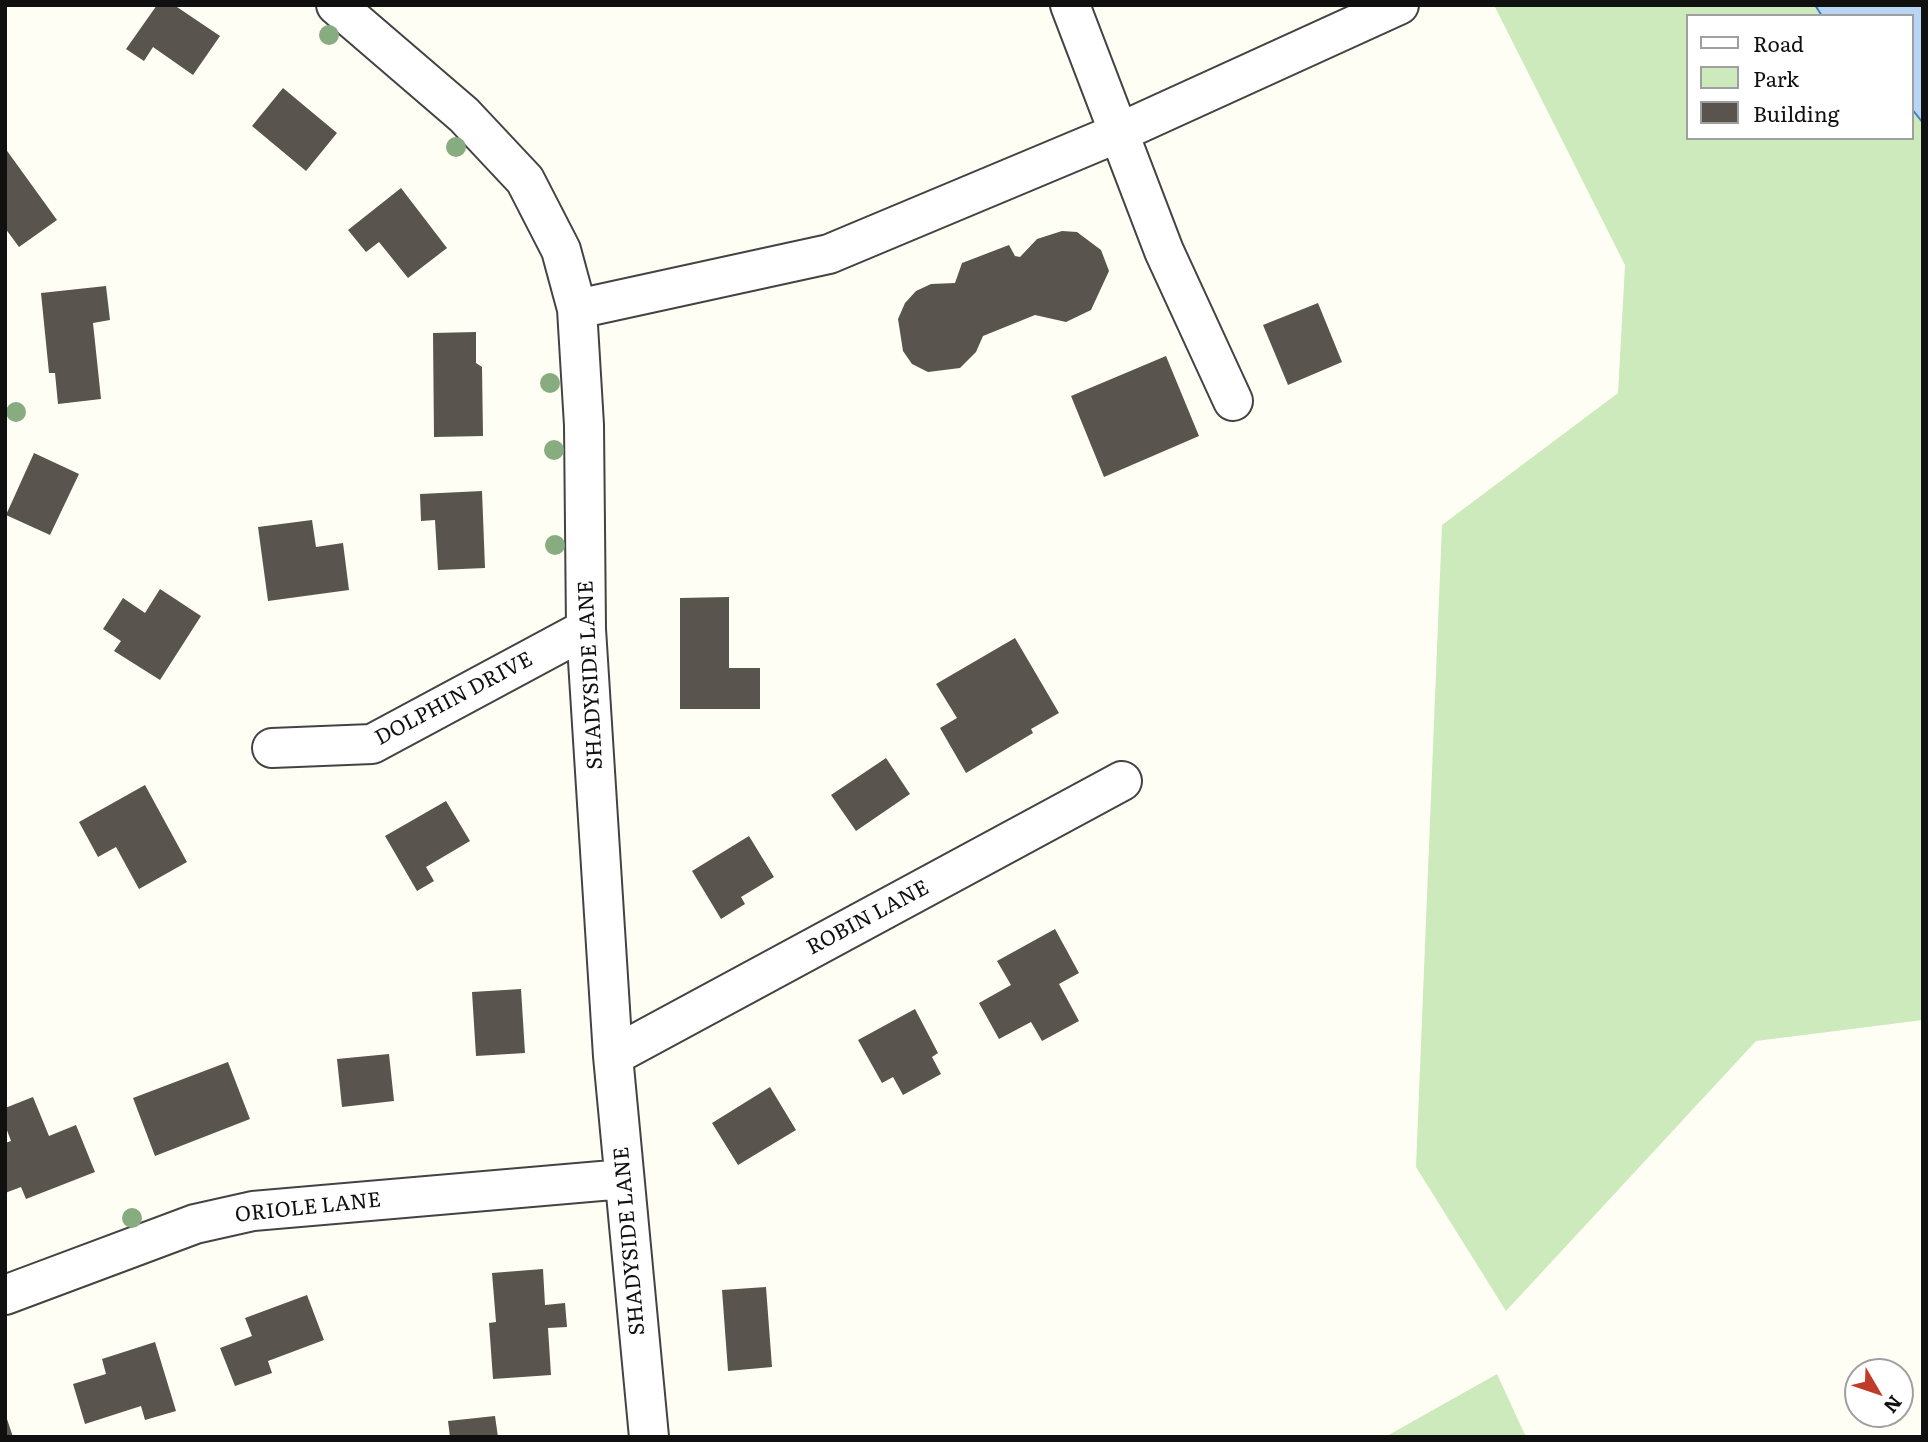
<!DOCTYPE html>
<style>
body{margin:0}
#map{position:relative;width:1928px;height:1442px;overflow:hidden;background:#fffef4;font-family:Literata,serif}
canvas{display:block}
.frame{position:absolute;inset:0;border:7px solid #101010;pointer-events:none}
.legend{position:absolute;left:1686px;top:14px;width:228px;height:126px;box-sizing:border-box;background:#fff;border:2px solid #9f9f9f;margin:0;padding:9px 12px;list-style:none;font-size:21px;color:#101010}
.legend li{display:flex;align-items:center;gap:14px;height:35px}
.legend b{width:35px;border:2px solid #9f9f9f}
.north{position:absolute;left:1844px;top:1358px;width:70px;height:70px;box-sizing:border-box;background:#fff;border:2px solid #9f9f9f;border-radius:50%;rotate:129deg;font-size:19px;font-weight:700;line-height:28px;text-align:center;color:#101010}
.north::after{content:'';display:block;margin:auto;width:24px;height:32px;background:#bf3c2a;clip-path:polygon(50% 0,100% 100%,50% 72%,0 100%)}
</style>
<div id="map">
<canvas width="1928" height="1442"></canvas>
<div class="frame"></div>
<ul class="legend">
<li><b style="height:9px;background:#fff"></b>Road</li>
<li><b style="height:19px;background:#cdeabd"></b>Park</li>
<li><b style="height:19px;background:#59544d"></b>Building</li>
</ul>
<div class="north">N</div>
</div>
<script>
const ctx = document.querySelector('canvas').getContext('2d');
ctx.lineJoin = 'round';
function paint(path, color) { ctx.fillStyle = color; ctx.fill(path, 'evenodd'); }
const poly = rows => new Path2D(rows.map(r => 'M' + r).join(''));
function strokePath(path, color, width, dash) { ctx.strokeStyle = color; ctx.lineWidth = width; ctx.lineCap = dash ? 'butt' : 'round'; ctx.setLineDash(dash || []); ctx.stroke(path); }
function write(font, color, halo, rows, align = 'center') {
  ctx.font = font + ' Literata,serif'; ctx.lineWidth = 7; ctx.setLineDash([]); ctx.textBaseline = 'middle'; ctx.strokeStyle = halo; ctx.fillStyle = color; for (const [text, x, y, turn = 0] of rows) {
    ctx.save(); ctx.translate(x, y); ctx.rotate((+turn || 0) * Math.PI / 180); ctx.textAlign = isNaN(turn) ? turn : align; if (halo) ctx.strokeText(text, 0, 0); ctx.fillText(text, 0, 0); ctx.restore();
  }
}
paint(poly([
 [1494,5,1815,5,1822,16,1688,16,1688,138,1912,138,1912,109,1923,123,1923,1020,1756,1041,1506,1311,1416,1167,1442,525,1618,393,1625,265],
 [1497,1374,1526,1437,1385,1437]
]), '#cdeabd');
const water = poly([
 [1815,5,1923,5,1923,123,1912,109,1912,16,1822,16,1815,5]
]);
paint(water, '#b9d5f5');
strokePath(water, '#427dcb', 2);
paint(poly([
 [157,5,174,5,220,36,193,75,153,47,144,61,126,49],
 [283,88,337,133,306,171,252,126],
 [5,148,57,220,19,247,5,228],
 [401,188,447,248,408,278,379,242,366,252,348,230],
 [1062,231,1077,232,1101,250,1109,271,1091,310,1066,322,1035,315,983,336,976,352,960,368,928,372,912,364,903,351,898,319,905,303,916,291,931,284,955,283,962,263,1009,245,1015,256,1020,257,1037,239],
 [106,286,110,320,93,323,101,399,58,404,55,373,49,373,41,293],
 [1318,303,1342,362,1288,385,1263,325],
 [476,332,476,363,482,367,483,436,434,437,433,333],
 [1166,356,1199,436,1104,477,1071,396],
 [34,453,79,474,50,535,6,515],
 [482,491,485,568,438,570,435,520,421,521,420,494],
 [312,520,316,547,343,543,349,590,268,601,258,527],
 [160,589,201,616,160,680,114,651,121,641,103,629,123,598,145,613],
 [729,597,729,668,760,668,760,709,680,709,680,598],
 [1015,638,1059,713,1031,729,1033,733,966,773,940,728,957,718,936,684],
 [886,758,910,794,856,831,831,795],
 [145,785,187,862,139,889,116,847,98,857,79,822],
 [446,801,470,841,426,867,434,881,417,891,385,836],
 [749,836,774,877,741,897,745,904,721,919,692,871],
 [1055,929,1079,973,1059,984,1079,1021,1042,1041,1031,1022,999,1039,979,1003,1011,985,997,961],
 [521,989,525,1053,476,1056,472,992],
 [915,1009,938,1053,932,1057,941,1074,903,1095,893,1077,882,1083,858,1040],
 [389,1054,394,1101,342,1107,337,1059],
 [228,1062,250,1119,155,1156,133,1098],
 [770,1087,796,1130,738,1165,712,1123],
 [33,1097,49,1136,76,1125,95,1172,26,1199,21,1187,5,1193,5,1143,11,1141,5,1125,5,1108],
 [543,1269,545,1305,565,1303,567,1327,548,1328,551,1375,493,1379,489,1323,496,1322,492,1273],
 [766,1287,772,1367,728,1371,722,1290],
 [307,1295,324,1340,268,1361,272,1373,235,1386,220,1348,252,1336,245,1318],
 [155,1342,176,1411,145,1420,141,1406,85,1424,73,1384,106,1374,102,1359],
 [5,1416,6,1416,13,1437,5,1437],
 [495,1416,498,1437,450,1437,448,1421]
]), '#59544d');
const minor = poly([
 [336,5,464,115,525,180,561,250,577,309,584,425,586,629,613,1056,649,1437],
 [1070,5,1164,251,1233,401],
 [577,309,829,254,1118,133,1399,5],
 [272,748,372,744,586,629],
 [613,1056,1122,781],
 [5,1295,195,1224,253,1211,624,1179]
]);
strokePath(minor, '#434343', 42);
strokePath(minor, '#fff', 38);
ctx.fillStyle = '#87ac80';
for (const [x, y] of [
 [329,35],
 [456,147],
 [550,383],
 [16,412],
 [554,450],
 [555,545],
 [132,1218]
]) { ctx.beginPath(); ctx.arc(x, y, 10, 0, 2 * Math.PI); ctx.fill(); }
write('21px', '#101010', '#fff', [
 ["SHADYSIDE LANE",591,675,-93],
 ["DOLPHIN DRIVE",454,699,-28],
 ["ROBIN LANE",868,918,-28],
 ["ORIOLE LANE",308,1208,-6],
 ["SHADYSIDE LANE",630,1241,-95]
]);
</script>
